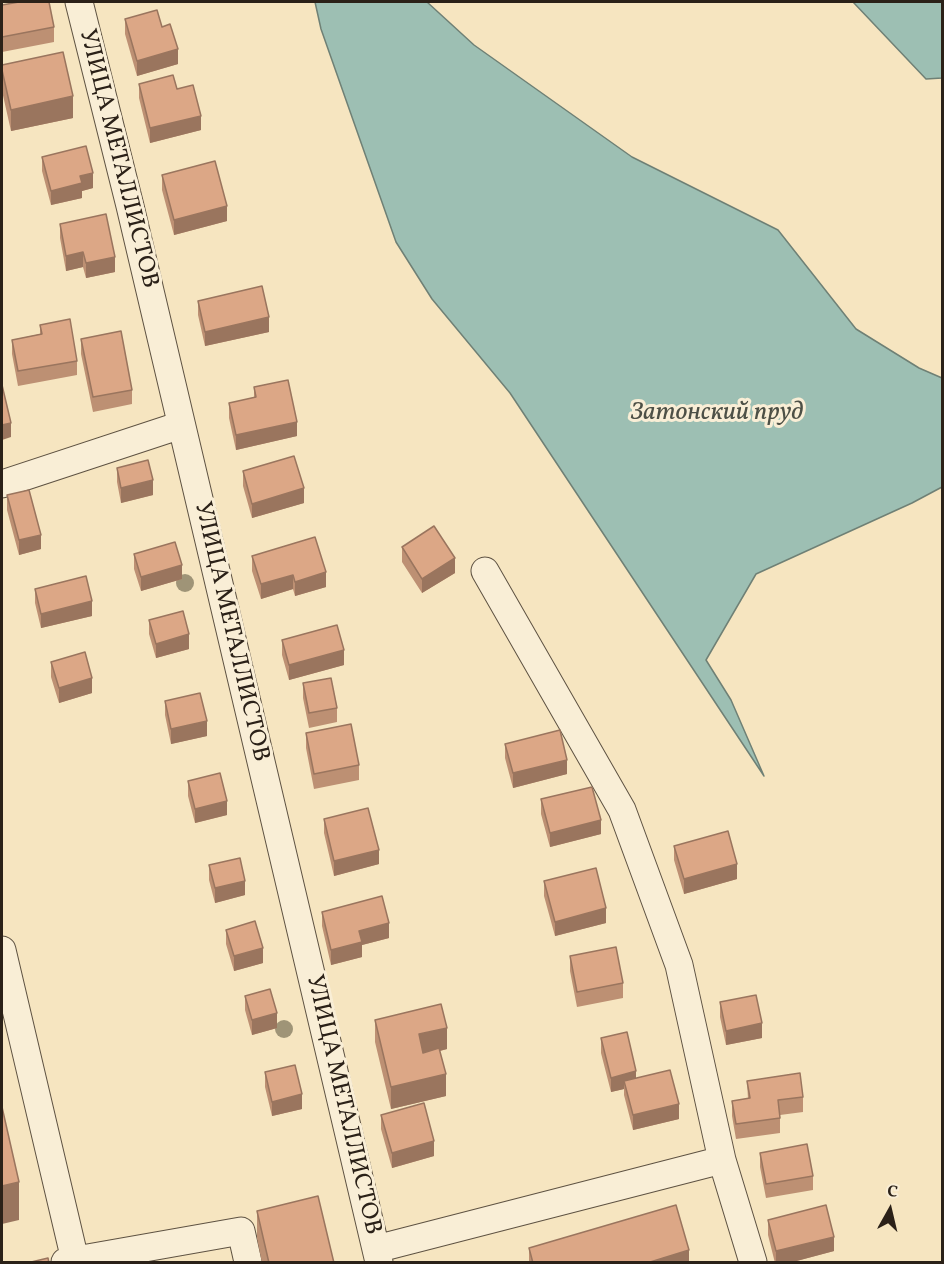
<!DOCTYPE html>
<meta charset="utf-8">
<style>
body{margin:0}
#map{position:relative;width:944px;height:1264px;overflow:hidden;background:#f6e5c0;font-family:Vollkorn,serif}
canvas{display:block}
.frame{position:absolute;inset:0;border:3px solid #2b2118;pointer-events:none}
.north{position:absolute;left:860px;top:1180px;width:60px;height:60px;-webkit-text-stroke:4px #f9eed6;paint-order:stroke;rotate:8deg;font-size:16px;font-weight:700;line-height:24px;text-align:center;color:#2b2118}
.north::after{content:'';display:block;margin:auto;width:21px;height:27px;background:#2b2118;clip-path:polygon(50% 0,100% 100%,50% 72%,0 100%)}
</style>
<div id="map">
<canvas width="944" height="1264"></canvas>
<div class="frame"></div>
<div class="north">С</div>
</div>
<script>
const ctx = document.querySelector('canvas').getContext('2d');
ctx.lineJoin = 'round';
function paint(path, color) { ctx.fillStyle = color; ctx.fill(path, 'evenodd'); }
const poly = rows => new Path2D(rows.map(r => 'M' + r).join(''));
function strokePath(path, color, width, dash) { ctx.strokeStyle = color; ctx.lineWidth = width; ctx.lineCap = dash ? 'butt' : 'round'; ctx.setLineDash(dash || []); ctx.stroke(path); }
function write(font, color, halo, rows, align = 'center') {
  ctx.font = font + ' Vollkorn,serif'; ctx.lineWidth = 6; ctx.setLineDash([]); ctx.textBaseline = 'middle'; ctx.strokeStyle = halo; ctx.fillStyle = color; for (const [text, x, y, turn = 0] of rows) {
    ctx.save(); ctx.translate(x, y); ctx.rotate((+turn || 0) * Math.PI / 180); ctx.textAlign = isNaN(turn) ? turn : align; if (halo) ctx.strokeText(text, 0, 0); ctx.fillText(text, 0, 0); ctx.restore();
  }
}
const water = poly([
 [315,2,427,2,474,45,632,157,778,230,856,329,919,368,942,378,942,487,912,503,756,574,706,660,731,700,764,776,510,393,432,299,396,242,321,29,315,2],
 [853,2,942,2,942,78,926,79,853,2]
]);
paint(water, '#9dbfb3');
strokePath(water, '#6f8075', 1.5);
const minor = poly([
 [79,2,130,206,379,1262],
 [2,484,181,425],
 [485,571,622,810,679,965,722,1160,753,1262],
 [2,950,75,1260],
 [376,1249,722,1160],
 [65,1262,241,1231,248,1262]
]);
strokePath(minor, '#5e5242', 29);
strokePath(minor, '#f9eed6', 27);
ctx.fillStyle = '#9f9477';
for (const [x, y] of [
 [185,583],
 [284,1029]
]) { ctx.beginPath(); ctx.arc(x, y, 9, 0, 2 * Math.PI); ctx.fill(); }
paint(poly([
 [17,2,50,2,50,3,49,3,54,27,54,42,2,52,2,5],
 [125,19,162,27,178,64,137,76,125,34],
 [2,65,73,118,11,131,2,91],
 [139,84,177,89,201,130,150,143,139,98],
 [42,157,93,188,82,191,82,198,51,205,42,171],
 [162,175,227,221,174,235,162,190],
 [60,224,115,272,86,278,83,267,66,271,60,238],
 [198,301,269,332,205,346,198,315],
 [40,325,77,361,77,375,18,386,12,354,12,340,40,334],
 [81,339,132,390,132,404,93,412,81,354],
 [254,387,297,436,236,450,229,418,229,403,254,398],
 [117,468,153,495,121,503,117,482],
 [243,471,304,503,252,518,243,486],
 [7,495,41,549,19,555,7,510],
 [402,547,455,573,422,593,402,562],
 [134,554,182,579,141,591,134,569],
 [252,556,326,587,295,596,293,589,261,599,252,571],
 [35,589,92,616,41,628,35,603],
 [149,620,189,649,156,658,149,634],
 [282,640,344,665,289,680,282,655],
 [51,662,92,693,59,703,51,677],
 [303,683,337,708,337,722,309,728,303,698],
 [165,701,207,736,171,744,165,715],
 [306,733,359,765,359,780,314,789,306,748],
 [505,744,567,774,513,788,505,758],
 [188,781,227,815,195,823,188,796],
 [541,799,601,834,550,847,541,814],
 [324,819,379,864,334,876,324,833],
 [674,846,737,879,684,894,674,860],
 [209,865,245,895,215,903,209,880],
 [544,881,606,923,555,936,544,896],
 [322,912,389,938,362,945,362,957,331,965,322,926],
 [226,930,263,963,234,971,226,944],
 [570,956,623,983,623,998,577,1007,570,971],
 [245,996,277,1028,252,1035,245,1010],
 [720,1002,762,1038,726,1045,720,1017],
 [375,1020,447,1049,440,1051,446,1096,391,1109,375,1042],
 [601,1038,636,1078,679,1119,633,1130,624,1095,624,1089,611,1092,601,1053],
 [265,1072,302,1109,272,1116,265,1087],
 [747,1081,803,1097,803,1112,780,1115,780,1133,736,1139,732,1116,732,1101,748,1099],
 [381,1115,434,1156,392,1168,381,1129],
 [760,1153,813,1176,813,1190,766,1198,760,1167],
 [257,1211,334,1263,262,1263,257,1238],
 [768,1220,834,1251,789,1263,775,1263,768,1235],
 [529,1248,689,1263,529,1263]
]), '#bd9073');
paint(poly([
 [178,49,178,64,137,76,137,61],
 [73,96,73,118,11,131,11,110],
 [201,116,201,130,150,143,150,128],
 [93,173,93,188,82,191,82,198,51,205,51,191,80,176],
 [227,206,227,221,174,235,174,220],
 [83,252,83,267,66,271,66,256],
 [115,257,115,272,86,278,86,263],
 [269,317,269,332,205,346,205,332],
 [297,422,297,436,236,450,236,435],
 [11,423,11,437,2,440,2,425],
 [153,480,153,495,121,503,121,488],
 [304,488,304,503,252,518,252,504],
 [41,535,41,549,19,555,19,540],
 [455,558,455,573,422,593,422,579],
 [182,565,182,579,141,591,141,577],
 [326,572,326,587,295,596,295,582],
 [293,575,293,589,261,599,261,584],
 [92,601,92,616,41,628,41,614],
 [189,634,189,649,156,658,156,644],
 [344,650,344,665,289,680,289,665],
 [92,678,92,693,59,703,59,688],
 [207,721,207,736,171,744,171,729],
 [567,760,567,774,513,788,513,773],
 [227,801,227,815,195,823,195,809],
 [601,820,601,834,550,847,550,833],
 [379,850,379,864,334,876,334,861],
 [737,864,737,879,684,894,684,879],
 [245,881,245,895,215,903,215,888],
 [606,908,606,923,555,936,555,922],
 [389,923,389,938,362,945,362,957,331,965,331,950,359,931],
 [263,948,263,963,234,971,234,956],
 [277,1013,277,1028,252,1035,252,1020],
 [762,1023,762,1038,726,1045,726,1031],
 [447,1028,447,1049,419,1056,419,1034],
 [636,1071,636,1086,624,1081,624,1089,611,1092,611,1078],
 [446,1074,446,1096,391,1109,391,1087],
 [302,1094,302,1109,272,1116,272,1102],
 [679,1104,679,1119,633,1130,633,1115],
 [434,1141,434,1156,392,1168,392,1153],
 [19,1182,19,1220,2,1224,2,1186],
 [834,1237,834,1251,789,1263,776,1263,776,1251],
 [689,1250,689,1263,647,1263]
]), '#9a755e');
const building = poly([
 [19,2,49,2,54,27,2,37,2,5,19,2],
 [157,10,162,27,170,24,178,49,137,61,125,19,157,10],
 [63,52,73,96,11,110,2,70,2,65,63,52],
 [173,75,177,89,193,85,201,116,150,128,139,84,173,75],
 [86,146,93,173,80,176,82,183,51,191,42,157,86,146],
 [215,161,227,206,174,220,162,175,215,161],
 [106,214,115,257,86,263,83,252,66,256,60,224,106,214],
 [262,286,269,317,205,332,198,301,262,286],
 [70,319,77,361,18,371,12,340,42,334,40,325,70,319],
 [121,331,132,390,93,397,81,339,121,331],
 [288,380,297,422,236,435,229,403,256,397,254,387,288,380],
 [2,385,11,423,2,425,2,385],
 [294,456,304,488,252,504,243,471,294,456],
 [148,460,153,480,121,488,117,468,148,460],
 [29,490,41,535,19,540,7,495,29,490],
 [434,526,455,558,422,579,402,547,434,526],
 [315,537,326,572,295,582,293,575,261,584,252,556,315,537],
 [175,542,182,565,141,577,134,554,175,542],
 [86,576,92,601,41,614,35,589,86,576],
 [183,611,189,634,156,644,149,620,183,611],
 [337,625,344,650,289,665,282,640,337,625],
 [85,652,92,678,59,688,51,662,85,652],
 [331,678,337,708,309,713,303,683,331,678],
 [200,693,207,721,171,729,165,701,200,693],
 [351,724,359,765,314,774,306,733,351,724],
 [560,730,567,760,513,773,505,744,560,730],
 [220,773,227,801,195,809,188,781,220,773],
 [592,787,601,820,550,833,541,799,592,787],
 [368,808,379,850,334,861,324,819,368,808],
 [728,831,737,864,684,879,674,846,728,831],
 [240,858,245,881,215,888,209,865,240,858],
 [596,868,606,908,555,922,544,881,596,868],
 [382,896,389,923,359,931,362,942,331,950,322,912,382,896],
 [255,921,263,948,234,956,226,930,255,921],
 [616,947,623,983,577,992,570,956,616,947],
 [270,989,277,1013,252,1020,245,996,270,989],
 [756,995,762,1023,726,1031,720,1002,756,995],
 [441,1004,447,1028,419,1034,423,1053,439,1048,446,1074,391,1087,375,1020,441,1004],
 [627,1032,636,1071,611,1078,601,1038,627,1032],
 [295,1065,302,1094,272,1102,265,1072,295,1065],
 [670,1070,679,1104,633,1115,624,1081,670,1070],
 [800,1073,803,1097,778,1100,780,1118,736,1124,732,1101,750,1098,747,1081,800,1073],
 [424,1103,434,1141,392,1153,381,1115,424,1103],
 [2,1107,19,1182,2,1186,2,1107],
 [807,1144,813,1176,766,1184,760,1153,807,1144],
 [318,1196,334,1263,269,1263,257,1211,318,1196],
 [676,1205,689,1250,647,1263,533,1263,529,1248,676,1205],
 [826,1205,834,1237,776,1251,768,1220,826,1205],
 [48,1258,49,1263,27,1263,48,1258]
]);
paint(building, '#dca786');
strokePath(building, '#9a755e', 1.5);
write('24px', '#2b2118', '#f9eed6', [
 ["УЛИЦА МЕТАЛЛИСТОВ",117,159,76],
 ["УЛИЦА МЕТАЛЛИСТОВ",230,632,77],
 ["УЛИЦА МЕТАЛЛИСТОВ",342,1105,77]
]);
write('italic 26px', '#4d5046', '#f9eed6', [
 ["Затонский пруд",717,414]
]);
</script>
